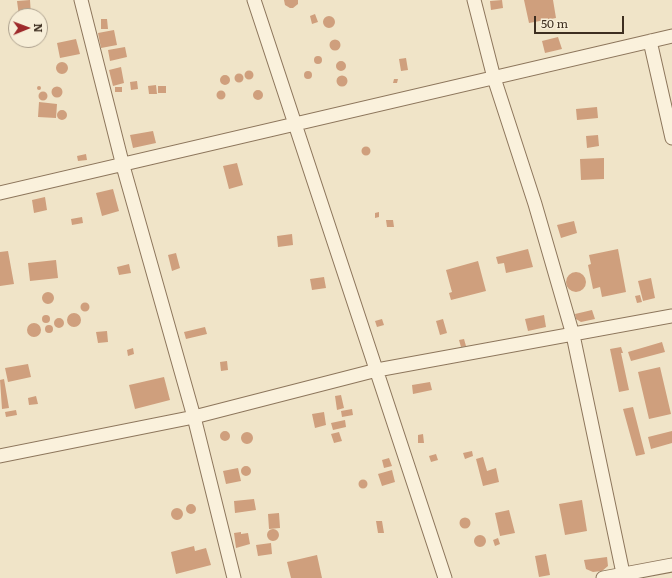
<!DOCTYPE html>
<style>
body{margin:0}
#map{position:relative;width:672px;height:578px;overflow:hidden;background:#f0e4c8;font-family:Literata,serif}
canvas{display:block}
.north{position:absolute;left:8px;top:8px;width:40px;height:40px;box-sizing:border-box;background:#f7eed8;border:1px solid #ada18e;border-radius:50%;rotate:89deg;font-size:11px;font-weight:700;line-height:16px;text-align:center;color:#3d2e20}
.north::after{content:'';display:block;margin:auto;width:14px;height:18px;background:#9e2a2b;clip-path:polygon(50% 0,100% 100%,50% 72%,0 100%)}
.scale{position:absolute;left:534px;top:16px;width:90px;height:18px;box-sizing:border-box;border:2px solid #3d2e20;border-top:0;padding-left:5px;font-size:12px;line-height:14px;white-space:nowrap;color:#3d2e20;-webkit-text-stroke:3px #f7eed8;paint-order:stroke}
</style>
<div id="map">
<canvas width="672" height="578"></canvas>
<div class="north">N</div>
<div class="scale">50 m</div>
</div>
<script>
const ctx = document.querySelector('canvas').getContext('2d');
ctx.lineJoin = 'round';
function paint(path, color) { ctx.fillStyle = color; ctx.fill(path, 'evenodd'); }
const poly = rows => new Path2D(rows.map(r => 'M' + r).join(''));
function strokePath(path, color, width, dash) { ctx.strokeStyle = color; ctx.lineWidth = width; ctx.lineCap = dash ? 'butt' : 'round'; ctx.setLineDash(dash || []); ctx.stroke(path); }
paint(poly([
 [30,0,31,15,19,16,17,1],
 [284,0,298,0,298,4,293,8,290,8,285,5],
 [502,0,503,8,491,10,490,1],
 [524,0,553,0,556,18,529,23],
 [315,14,318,22,312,24,310,16],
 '323 22a6 6 0 1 1 12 0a6 6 0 1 1-12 0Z',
 [101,19,107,19,108,29,101,29],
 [114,30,117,45,101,48,98,33],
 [558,37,562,49,545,53,542,41],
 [76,39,80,54,60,58,57,43],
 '329.5 45a5.5 5.5 0 1 1 11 0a5.5 5.5 0 1 1-11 0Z',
 [125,47,127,57,110,61,108,50],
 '314 60a4 4 0 1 1 8 0a4 4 0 1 1-8 0Z',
 [406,58,408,70,401,71,399,59],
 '336 66a5 5 0 1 1 10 0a5 5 0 1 1-10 0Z',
 '56 68a6 6 0 1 1 12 0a6 6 0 1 1-12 0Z',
 [121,67,124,83,113,86,109,70],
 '244.5 75a4.5 4.5 0 1 1 9 0a4.5 4.5 0 1 1-9 0Z',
 '304 75a4 4 0 1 1 8 0a4 4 0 1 1-8 0Z',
 '234.5 78a4.5 4.5 0 1 1 9 0a4.5 4.5 0 1 1-9 0Z',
 '220 80a5 5 0 1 1 10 0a5 5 0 1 1-10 0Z',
 '336.5 81a5.5 5.5 0 1 1 11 0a5.5 5.5 0 1 1-11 0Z',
 [394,79,398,79,397,83,393,83],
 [137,81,138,89,131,90,130,82],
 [156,85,157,94,149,94,148,86],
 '37 88a2 2 0 1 1 4 0a2 2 0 1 1-4 0Z',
 [158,86,166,86,166,93,158,93],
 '51.5 92a5.5 5.5 0 1 1 11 0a5.5 5.5 0 1 1-11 0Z',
 [115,87,122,87,122,92,115,92],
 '253 95a5 5 0 1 1 10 0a5 5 0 1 1-10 0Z',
 '216.5 95a4.5 4.5 0 1 1 9 0a4.5 4.5 0 1 1-9 0Z',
 '38.5 96a4.5 4.5 0 1 1 9 0a4.5 4.5 0 1 1-9 0Z',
 [39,102,57,104,56,118,38,117],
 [597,107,598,118,577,120,576,109],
 '57 115a5 5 0 1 1 10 0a5 5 0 1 1-10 0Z',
 [153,131,156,143,133,148,130,135],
 [598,135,599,146,587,148,586,136],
 '361.5 151a4.5 4.5 0 1 1 9 0a4.5 4.5 0 1 1-9 0Z',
 [86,154,87,160,78,161,77,156],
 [604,158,604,179,581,180,580,159],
 [237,163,243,185,229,189,223,166],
 [113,189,119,211,102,216,96,193],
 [45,197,47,210,34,213,32,200],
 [379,212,379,217,375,218,375,213],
 [82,217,83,223,72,225,71,219],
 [386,220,393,220,394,227,387,227],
 [574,221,577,233,561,238,557,225],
 [292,234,293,245,278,247,277,236],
 [528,249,533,267,506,273,504,263,498,264,496,257],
 [618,249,626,292,602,297,600,287,593,289,588,265,591,264,589,255],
 [8,251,14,284,0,286,0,252],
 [176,253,180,268,172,271,168,255],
 [56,260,58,278,30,281,28,263],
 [478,261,486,291,451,300,449,293,452,292,446,270],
 [129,264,131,273,119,275,117,267],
 '566 282a10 10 0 1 1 20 0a10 10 0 1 1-20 0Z',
 [324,277,326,288,312,290,310,279],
 [651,278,655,298,643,301,638,281],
 '42 298a6 6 0 1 1 12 0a6 6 0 1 1-12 0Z',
 [640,295,642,302,637,303,635,296],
 '80.5 307a4.5 4.5 0 1 1 9 0a4.5 4.5 0 1 1-9 0Z',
 [592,310,595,319,581,322,576,319,575,314],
 '67 320a7 7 0 1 1 14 0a7 7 0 1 1-14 0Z',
 '42 319a4 4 0 1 1 8 0a4 4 0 1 1-8 0Z',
 [544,315,546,327,528,331,525,319],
 '54 323a5 5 0 1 1 10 0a5 5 0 1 1-10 0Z',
 [382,319,384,325,377,327,375,321],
 [443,319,447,333,440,335,436,321],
 '27 330a7 7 0 1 1 14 0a7 7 0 1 1-14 0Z',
 '45 329a4 4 0 1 1 8 0a4 4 0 1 1-8 0Z',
 [205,327,207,334,186,339,184,332],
 [107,331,108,342,98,343,96,332],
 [464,339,466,346,461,347,459,340],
 [662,342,665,352,631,361,628,352],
 [621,347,623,353,621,353,629,390,619,392,610,349],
 [133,348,134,354,128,356,127,350],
 [227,361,228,370,221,371,220,362],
 [28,364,31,377,8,382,5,368],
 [660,367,671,414,649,419,638,372],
 [164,377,170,400,135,409,129,385],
 [4,379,9,408,2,409,0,380],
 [430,382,432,390,413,394,412,385],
 [341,395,344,408,337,410,335,396],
 [36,396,38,404,29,405,28,398],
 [633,407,645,454,636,456,623,409],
 [352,409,353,415,342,417,341,411],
 [16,410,17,415,6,417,5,412],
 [324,412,326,425,315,428,312,414],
 [345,420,346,427,333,430,331,423],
 '220 436a5 5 0 1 1 10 0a5 5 0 1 1-10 0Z',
 [672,431,672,443,651,449,648,437],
 '241 438a6 6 0 1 1 12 0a6 6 0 1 1-12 0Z',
 [339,432,342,441,334,443,331,434],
 [423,434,424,443,418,443,418,435],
 [472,451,473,456,465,459,463,453],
 [436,454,438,460,431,462,429,456],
 [483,457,487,471,496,468,499,482,483,486,476,459],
 [389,458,392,466,384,468,382,460],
 '241 471a5 5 0 1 1 10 0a5 5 0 1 1-10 0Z',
 [238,468,241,481,226,484,223,471],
 [392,470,395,482,382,486,378,474],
 '358.5 484a4.5 4.5 0 1 1 9 0a4.5 4.5 0 1 1-9 0Z',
 [254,499,256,510,235,513,234,501],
 [582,500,587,531,565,535,559,504],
 '186 509a5 5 0 1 1 10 0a5 5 0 1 1-10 0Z',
 '171 514a6 6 0 1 1 12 0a6 6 0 1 1-12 0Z',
 [509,510,515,533,500,536,495,513],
 [279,513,280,528,269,529,268,514],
 '459.5 523a5.5 5.5 0 1 1 11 0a5.5 5.5 0 1 1-11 0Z',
 [376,521,382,521,384,533,378,533],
 '267 535a6 6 0 1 1 12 0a6 6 0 1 1-12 0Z',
 [241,532,241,534,248,533,250,544,236,548,234,533],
 '474 541a6 6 0 1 1 12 0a6 6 0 1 1-12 0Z',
 [498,538,500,544,495,546,493,540],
 [271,543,272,554,258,556,256,545],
 [194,546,195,551,206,548,211,565,176,574,171,552],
 [546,554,550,575,539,577,535,556],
 [317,555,322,578,291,578,287,562],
 [607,557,608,566,602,571,593,572,586,569,584,560]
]), '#cf9f7d');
const minor = poly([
 [81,0,123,166,194,417,234,578],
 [254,0,445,578],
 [474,0,494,78,535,204,573,335,624,578],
 [650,41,672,138],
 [0,193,672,36],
 [0,456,194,417,377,370,672,316],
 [603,578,672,565]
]);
strokePath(minor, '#8d765c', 15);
strokePath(minor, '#faf1dc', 13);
</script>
